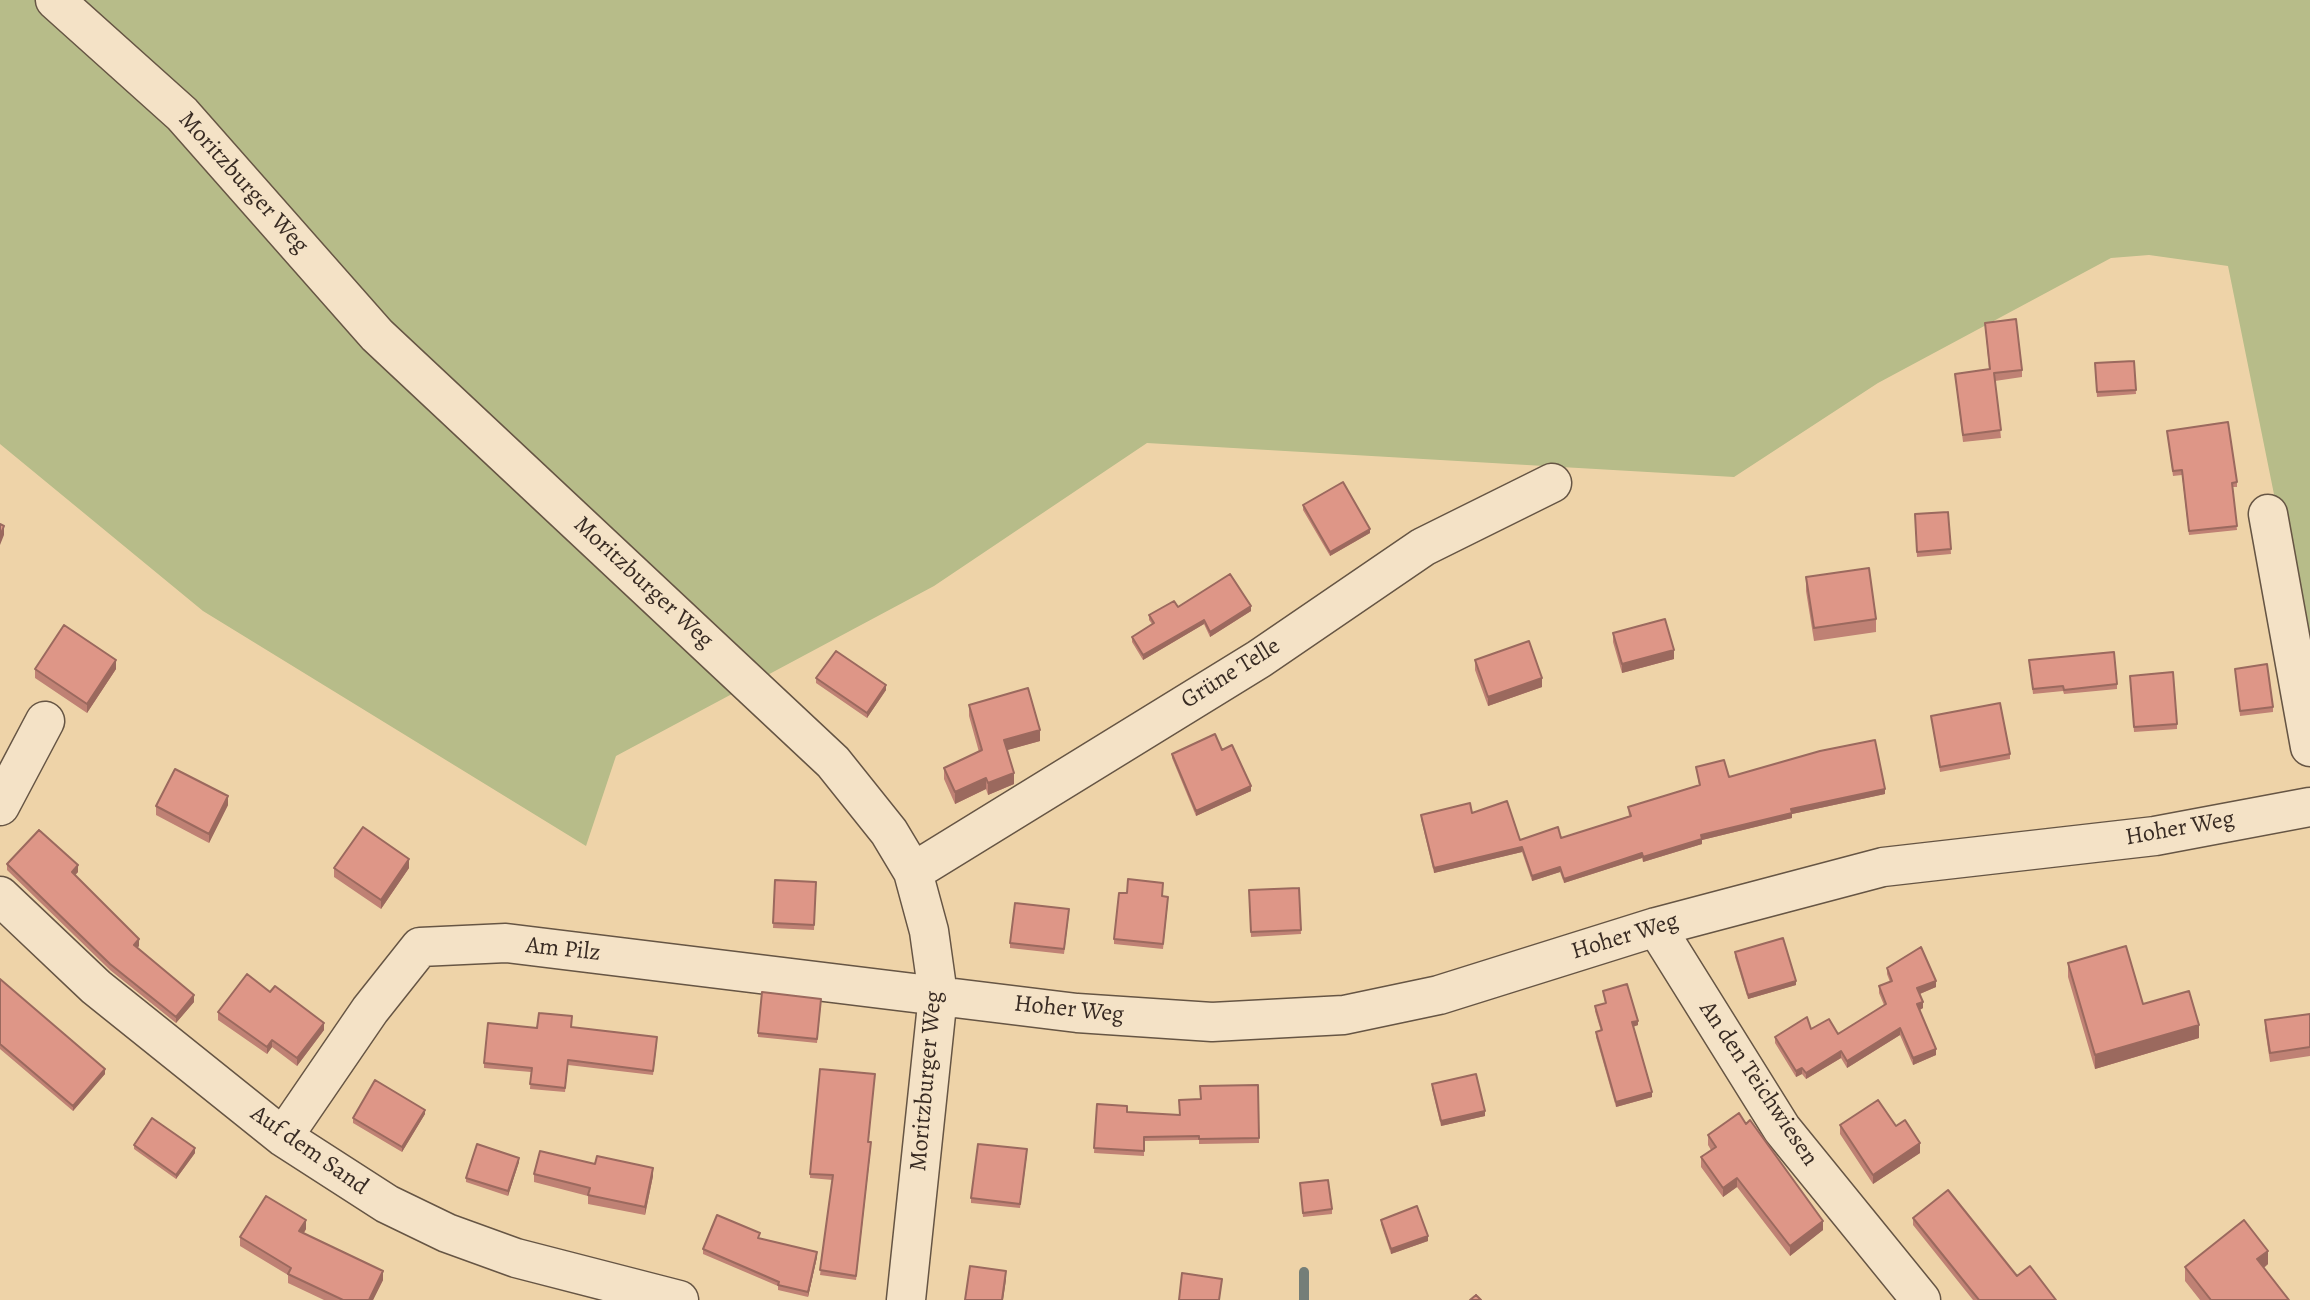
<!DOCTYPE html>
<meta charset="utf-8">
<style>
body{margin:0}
canvas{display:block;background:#eed3a8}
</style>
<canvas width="2310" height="1300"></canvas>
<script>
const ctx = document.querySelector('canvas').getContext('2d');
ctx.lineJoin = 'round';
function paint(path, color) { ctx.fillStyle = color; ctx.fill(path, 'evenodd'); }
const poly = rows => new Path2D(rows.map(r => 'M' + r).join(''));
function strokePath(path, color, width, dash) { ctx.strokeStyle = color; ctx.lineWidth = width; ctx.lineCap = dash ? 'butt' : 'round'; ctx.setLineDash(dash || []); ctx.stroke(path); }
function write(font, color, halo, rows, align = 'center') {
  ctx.font = font + ' Alegreya,serif'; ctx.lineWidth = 5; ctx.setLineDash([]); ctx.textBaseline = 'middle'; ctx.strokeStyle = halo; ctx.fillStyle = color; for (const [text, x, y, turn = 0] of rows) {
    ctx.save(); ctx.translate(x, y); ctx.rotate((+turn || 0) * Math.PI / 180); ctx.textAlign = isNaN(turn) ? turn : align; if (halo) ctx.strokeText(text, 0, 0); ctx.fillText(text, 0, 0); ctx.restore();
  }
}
paint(poly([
 [0,0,2310,0,2310,673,2228,266,2149,255,2111,258,1878,383,1734,477,1147,443,934,586,616,756,586,846,203,611,0,444]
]), '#b7bc89');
strokePath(poly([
 [1304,1300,1304,1272]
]), '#747e78', 10);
const minor = poly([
 [55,0,182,114,377,335,833,762,889,832,913,872,929,931,938,995,906,1300],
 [2268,514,2310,747],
 [0,806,45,721],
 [913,872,1259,659,1423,547,1552,483],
 [0,896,96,987,283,1137,387,1204,447,1233,516,1258,679,1300],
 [1656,927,1782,1129,1921,1300],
 [283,1137,370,1010,420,947,506,943,1077,1013,1212,1022,1344,1015,1439,995,1656,927,1883,867,2155,836,2310,807]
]);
strokePath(minor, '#654', 41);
strokePath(minor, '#f4e2c6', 38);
paint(poly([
 [1985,323,2022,370,2022,377,1995,381,2001,438,1963,442,1955,374,1989,369],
 [2134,361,2136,394,2097,397,2095,363],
 [2167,431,2237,482,2237,487,2232,487,2237,530,2189,535,2182,475,2173,476],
 [1303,505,1370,533,1330,556,1303,510],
 [1948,512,1951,554,1917,557,1915,514],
 [1806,577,1876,619,1876,632,1814,641,1806,591],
 [1178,607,1251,611,1210,637,1204,624,1143,660,1132,642,1132,637,1152,624,1149,620,1149,615],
 [1613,633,1674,659,1622,673,1613,642],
 [1475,660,1542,687,1488,706,1475,670],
 [2029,660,2117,684,2117,689,2064,694,2063,691,2033,694],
 [35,669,116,669,87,713,35,678],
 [2235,669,2273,707,2273,712,2240,716],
 [2130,676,2177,724,2177,729,2134,732],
 [816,678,886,690,867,718,816,683],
 [969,705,1040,741,1007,750,1014,784,988,795,986,789,955,804,944,779,944,768,979,752,969,716],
 [1931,716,2010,754,2010,759,1940,772],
 [1222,750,1251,791,1196,816,1172,758,1172,754],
 [1696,767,1729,777,1885,794,1792,814,1792,818,1702,840,1702,844,1643,862,1642,858,1564,883,1560,872,1532,881,1522,852,1434,873,1421,819,1421,815,1472,813,1520,840,1561,838,1629,816,1628,807,1699,785],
 [228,805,209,843,156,815,156,806],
 [7,864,78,872,75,875,139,946,137,948,194,1002,176,1023,110,970,7,870],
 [334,868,409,868,381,909,334,877],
 [775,880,816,882,814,930,773,928],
 [1299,888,1301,934,1251,937,1249,890],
 [1163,896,1168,902,1163,949,1114,944,1114,939],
 [1069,913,1064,954,1010,948,1010,943],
 [1735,952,1796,985,1748,999,1735,957],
 [2068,963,2143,1004,2199,1038,2095,1069,2068,977],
 [1887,968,1936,987,1920,994,1923,1008,1920,1010,1936,1055,1913,1065,1900,1035,1847,1068,1841,1058,1806,1079,1802,1074,1796,1077,1775,1043,1775,1037,1811,1029,1838,1034,1884,1005,1879,993,1879,986,1890,982,1887,974],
 [0,979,105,1074,73,1111,0,1049],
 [1603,991,1638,1025,1633,1027,1652,1097,1616,1107,1596,1037,1596,1032,1601,1031,1595,1011,1595,1006,1605,1003],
 [821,1004,817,1043,758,1037,758,1033],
 [218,1012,324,1030,297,1066,272,1047,267,1054,218,1020],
 [2310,1014,2310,1056,2270,1062,2265,1029,2265,1020],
 [572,1027,657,1042,653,1075,568,1065,565,1092,530,1089,531,1072,484,1068,484,1063,537,1028],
 [1432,1084,1485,1116,1441,1126,1432,1089],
 [1258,1085,1259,1143,1199,1144,1199,1140,1144,1141,1144,1156,1094,1153,1097,1104,1127,1112,1180,1115,1201,1099],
 [425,1114,402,1152,353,1123,353,1118],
 [1840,1125,1896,1126,1920,1153,1873,1184,1840,1134],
 [1708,1135,1823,1230,1790,1256,1737,1187,1723,1197,1701,1167,1701,1157,1711,1150,1708,1145],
 [869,1142,871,1147,856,1280,820,1275,833,1180,810,1178,810,1174],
 [134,1145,195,1153,176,1179,134,1149],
 [1027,1154,1020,1208,971,1203,971,1198],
 [519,1162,508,1196,466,1182,466,1178],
 [595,1164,653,1176,645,1215,588,1204,588,1196,534,1182,534,1174],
 [1300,1183,1332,1209,1332,1214,1303,1217],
 [1913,1218,2017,1276,2056,1300,1973,1300,1913,1225],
 [1381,1220,1428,1241,1391,1254,1381,1224],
 [306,1229,304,1233,383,1280,373,1300,324,1300,288,1283,288,1275,240,1246,240,1237],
 [759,1239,817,1257,808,1297,778,1290,778,1286,703,1254,703,1249],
 [2268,1264,2264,1268,2289,1300,2200,1300,2185,1281,2185,1267]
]), '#bf8174');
paint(poly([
 [4,526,4,535,0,545,0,536],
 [1370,529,1370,533,1330,556,1330,552],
 [1251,606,1251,611,1210,637,1210,632],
 [1204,620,1204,624,1143,660,1143,655],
 [1674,650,1674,659,1622,673,1622,664],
 [116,660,116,669,87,713,87,704],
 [1542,678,1542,687,1488,706,1488,697],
 [886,685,886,690,867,718,867,713],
 [1040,730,1040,741,1004,751,1004,740],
 [1014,773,1014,784,988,795,988,783],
 [986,778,986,789,955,804,955,792],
 [1251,786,1251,791,1196,816,1196,811],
 [1885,789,1885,794,1792,814,1792,818,1702,840,1702,844,1643,862,1643,857,1701,835,1791,809],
 [228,796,228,805,209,843,209,834],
 [1522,847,1522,852,1434,873,1434,868],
 [1642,853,1642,858,1564,883,1564,879],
 [409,859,409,868,381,909,381,900],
 [78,865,78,872,72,878,72,872],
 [1560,867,1560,872,1532,881,1532,876],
 [139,939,139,946,134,951,134,945],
 [1796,981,1796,985,1748,999,1748,995],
 [1936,981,1936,987,1917,995,1917,988],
 [194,995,194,1002,176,1023,176,1017],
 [1923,1002,1923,1008,1917,1011,1917,1004],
 [1638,1021,1638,1025,1632,1027,1632,1022],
 [324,1023,324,1030,297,1066,297,1058],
 [2199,1025,2199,1038,2095,1069,2095,1055],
 [1900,1028,1900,1035,1847,1068,1847,1061],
 [272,1040,272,1047,267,1054,267,1047],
 [1936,1049,1936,1055,1913,1065,1913,1058],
 [1841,1051,1841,1058,1806,1079,1806,1073],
 [1802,1068,1802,1074,1796,1077,1796,1071],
 [105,1069,105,1074,73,1111,73,1106],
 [1652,1092,1652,1097,1616,1107,1616,1102],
 [425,1110,425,1114,402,1152,402,1147],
 [1485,1111,1485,1116,1441,1126,1441,1121],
 [1920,1143,1920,1153,1873,1184,1873,1175],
 [195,1148,195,1153,176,1179,176,1175],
 [519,1158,519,1162,508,1196,508,1191],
 [653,1168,653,1176,645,1215,645,1207],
 [1737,1178,1737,1187,1723,1197,1723,1188],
 [306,1220,306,1229,299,1240,299,1231],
 [1823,1221,1823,1230,1790,1256,1790,1246],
 [1428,1236,1428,1241,1391,1254,1391,1249],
 [2268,1251,2268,1264,2257,1273,2257,1259],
 [817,1252,817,1257,808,1297,808,1292],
 [383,1271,383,1280,373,1300,369,1300],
 [1006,1271,1006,1280,1003,1300,1002,1300]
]), '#9b695e');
const building = poly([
 [2016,319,2022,370,1994,373,2001,430,1963,435,1955,374,1990,369,1985,323,2016,319],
 [2134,361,2136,390,2097,392,2095,363,2134,361],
 [2228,422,2237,482,2232,483,2237,526,2189,531,2182,470,2173,471,2167,431,2228,422],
 [1343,482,1370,529,1330,552,1303,505,1343,482],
 [1948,512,1951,549,1917,552,1915,514,1948,512],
 [0,524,4,526,0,536,0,524],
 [1869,568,1876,619,1814,628,1806,577,1869,568],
 [1230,574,1251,606,1210,632,1204,620,1143,655,1132,637,1154,623,1149,615,1174,601,1178,607,1230,574],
 [1665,619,1674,650,1622,664,1613,633,1665,619],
 [64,625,116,660,87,704,35,669,64,625],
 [1529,641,1542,678,1488,697,1475,660,1529,641],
 [836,651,886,685,867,713,816,678,836,651],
 [2114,652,2117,684,2064,690,2063,686,2033,689,2029,660,2114,652],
 [2267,664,2273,707,2240,711,2235,669,2267,664],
 [2173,672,2177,724,2134,727,2130,676,2173,672],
 [1028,688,1040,730,1004,740,1014,773,988,783,986,778,955,792,944,768,982,750,969,705,1028,688],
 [2000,703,2010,754,1940,767,1931,716,2000,703],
 [1215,734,1222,750,1232,745,1251,786,1196,811,1172,754,1215,734],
 [1875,740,1885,789,1791,809,1792,813,1701,835,1702,839,1643,857,1642,853,1564,879,1560,867,1532,876,1522,847,1434,868,1421,815,1470,803,1472,813,1507,801,1520,840,1558,827,1561,838,1631,816,1628,807,1700,785,1696,767,1724,760,1729,777,1820,751,1875,740],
 [175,769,228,796,209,834,156,806,175,769],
 [363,827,409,859,381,900,334,868,363,827],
 [39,830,78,865,72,872,139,939,134,945,194,995,176,1017,110,964,7,864,39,830],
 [1128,879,1163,883,1162,896,1168,897,1163,944,1114,939,1119,893,1127,893,1128,879],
 [775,880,816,882,814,925,773,923,775,880],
 [1299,888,1301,930,1251,932,1249,890,1299,888],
 [1015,903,1069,909,1064,949,1010,943,1015,903],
 [1783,938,1796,981,1748,995,1735,952,1783,938],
 [2126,946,2143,1004,2189,991,2199,1025,2095,1055,2068,963,2126,946],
 [1921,947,1936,981,1917,988,1923,1002,1917,1004,1936,1049,1913,1058,1900,1028,1847,1061,1841,1051,1806,1073,1802,1068,1796,1071,1775,1037,1807,1017,1811,1029,1829,1019,1838,1034,1886,1004,1879,986,1892,981,1887,968,1921,947],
 [247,974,270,992,275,986,324,1023,297,1058,272,1040,267,1047,218,1012,247,974],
 [0,979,105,1069,73,1106,0,1044,0,979],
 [1627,984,1638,1021,1632,1022,1652,1092,1616,1102,1596,1032,1602,1030,1595,1006,1606,1003,1603,991,1627,984],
 [762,992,821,999,817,1039,758,1033,762,992],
 [539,1013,572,1016,571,1027,657,1037,653,1071,568,1060,565,1088,530,1084,532,1068,484,1063,488,1023,537,1028,539,1013],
 [2310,1014,2310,1047,2270,1053,2265,1020,2310,1014],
 [820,1069,875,1074,868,1142,871,1142,856,1276,820,1270,833,1175,810,1174,820,1069],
 [1476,1074,1485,1111,1441,1121,1432,1084,1476,1074],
 [375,1080,425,1110,402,1147,353,1118,375,1080],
 [1258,1085,1259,1138,1199,1139,1199,1136,1144,1137,1144,1151,1094,1148,1097,1104,1127,1106,1127,1112,1180,1115,1179,1100,1201,1099,1200,1086,1258,1085],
 [1878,1100,1896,1126,1905,1120,1920,1143,1873,1175,1840,1125,1878,1100],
 [1739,1113,1746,1124,1750,1120,1823,1221,1790,1246,1737,1178,1723,1188,1701,1157,1716,1147,1708,1135,1739,1113],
 [152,1118,195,1148,176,1175,134,1145,152,1118],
 [477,1144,519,1158,508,1191,466,1178,477,1144],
 [978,1144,1027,1149,1020,1204,971,1198,978,1144],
 [540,1151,595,1164,597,1156,653,1168,645,1207,588,1195,590,1188,534,1174,540,1151],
 [1328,1180,1332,1209,1303,1213,1300,1183,1328,1180],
 [1948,1190,2017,1276,2030,1266,2056,1300,1979,1300,1913,1218,1948,1190],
 [266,1196,306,1220,299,1231,383,1271,369,1300,343,1300,288,1274,291,1268,240,1237,266,1196],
 [1417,1206,1428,1236,1391,1249,1381,1220,1417,1206],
 [717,1215,760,1233,758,1238,817,1252,808,1292,778,1285,779,1282,703,1249,717,1215],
 [2244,1220,2268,1251,2257,1259,2289,1300,2211,1300,2185,1267,2244,1220],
 [970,1266,1006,1271,1002,1300,965,1300,970,1266],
 [1182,1273,1222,1279,1219,1300,1179,1300,1182,1273],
 [1476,1295,1481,1300,1470,1300,1476,1295]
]);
paint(building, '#de9687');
strokePath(building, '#9b695e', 2);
write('24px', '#382b23', '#f4e2c6', [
 ["Moritzburger Weg",243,183,48],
 ["Moritzburger Weg",643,583,43],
 ["Grüne Telle",1231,674,-32],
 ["Hoher Weg",2180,829,-10],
 ["Hoher Weg",1625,937,-17],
 ["Am Pilz",563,950,6],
 ["Hoher Weg",1069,1010,6],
 ["Moritzburger Weg",927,1081,-85],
 ["An den Teichwiesen",1758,1084,56],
 ["Auf dem Sand",309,1151,35]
]);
</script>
